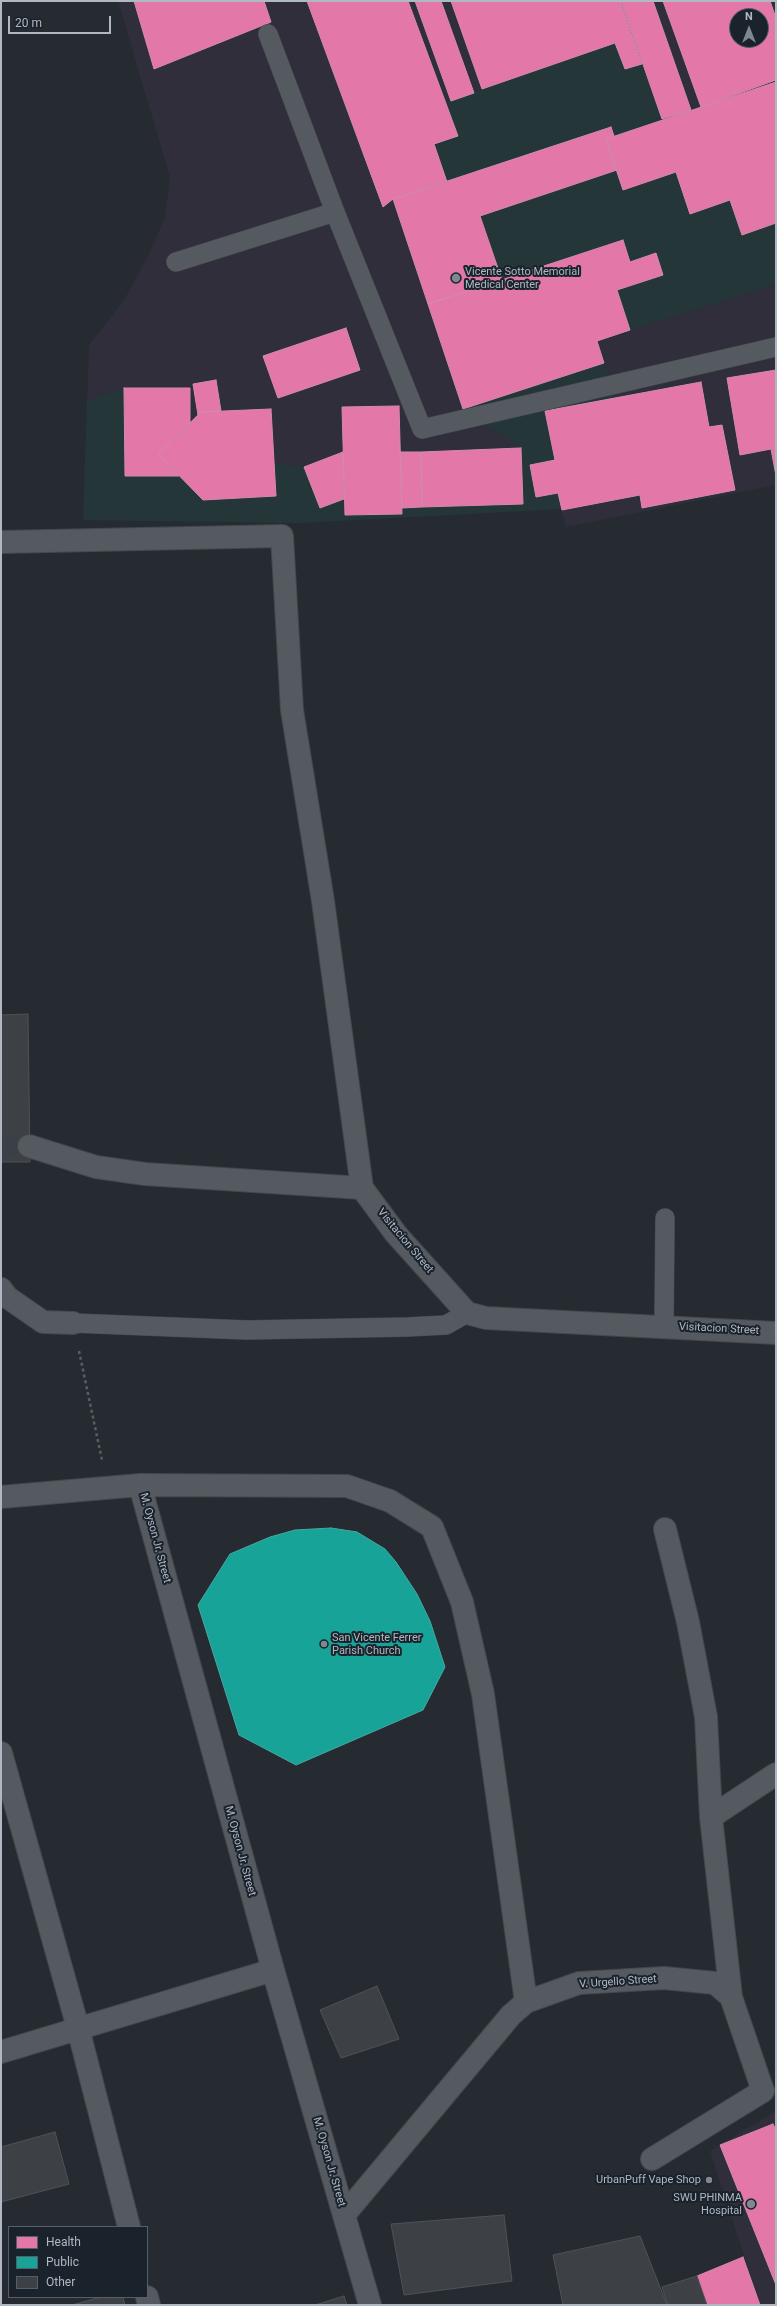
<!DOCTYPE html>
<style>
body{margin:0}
#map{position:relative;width:777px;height:2306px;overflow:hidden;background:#262b31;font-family:Roboto,sans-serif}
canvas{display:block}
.frame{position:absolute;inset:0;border:2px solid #afb8c3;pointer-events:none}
.legend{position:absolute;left:8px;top:2226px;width:140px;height:72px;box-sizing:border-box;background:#1a222b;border:1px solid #565e68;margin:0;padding:5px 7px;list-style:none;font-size:12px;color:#afb8c3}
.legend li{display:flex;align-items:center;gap:8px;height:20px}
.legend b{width:20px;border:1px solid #565e68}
.north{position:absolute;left:729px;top:8px;width:40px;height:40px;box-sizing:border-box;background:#1a222b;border:1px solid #565e68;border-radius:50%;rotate:0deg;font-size:11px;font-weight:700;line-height:16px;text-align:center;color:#afb8c3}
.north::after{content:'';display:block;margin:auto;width:14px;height:18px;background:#7f8790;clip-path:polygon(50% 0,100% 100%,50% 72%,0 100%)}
.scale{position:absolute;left:8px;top:16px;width:103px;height:18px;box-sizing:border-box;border:2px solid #afb8c3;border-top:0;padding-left:5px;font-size:12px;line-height:14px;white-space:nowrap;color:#afb8c3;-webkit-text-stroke:3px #1a222b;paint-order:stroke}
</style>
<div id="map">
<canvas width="777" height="2306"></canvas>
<div class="frame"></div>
<ul class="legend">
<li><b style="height:11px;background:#e377a8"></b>Health</li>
<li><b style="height:11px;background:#17a398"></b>Public</li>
<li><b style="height:11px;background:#3d4146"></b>Other</li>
</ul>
<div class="north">N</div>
<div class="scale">20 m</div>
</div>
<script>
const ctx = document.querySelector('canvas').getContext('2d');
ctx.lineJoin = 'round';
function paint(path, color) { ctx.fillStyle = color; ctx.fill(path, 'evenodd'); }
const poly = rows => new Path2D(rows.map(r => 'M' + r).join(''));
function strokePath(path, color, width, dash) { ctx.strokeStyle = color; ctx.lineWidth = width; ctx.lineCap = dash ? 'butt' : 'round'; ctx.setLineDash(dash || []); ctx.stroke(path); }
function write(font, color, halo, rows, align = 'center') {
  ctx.font = font + ' Roboto,sans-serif'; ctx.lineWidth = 4; ctx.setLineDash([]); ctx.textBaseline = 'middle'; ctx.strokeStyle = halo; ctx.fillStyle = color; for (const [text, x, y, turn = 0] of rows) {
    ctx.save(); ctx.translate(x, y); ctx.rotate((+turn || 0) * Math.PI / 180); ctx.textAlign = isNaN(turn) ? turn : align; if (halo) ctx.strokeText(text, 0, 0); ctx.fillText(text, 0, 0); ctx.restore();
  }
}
paint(poly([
 [118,1,776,1,776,485,566,527,561,509,300,523,83,520,89,345,124,300,148,256,165,217,170,177],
 [737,16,761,16,761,40,737,40],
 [776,2111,776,2305,760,2305,710,2151]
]), '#2f2e3a');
paint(poly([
 [615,43,625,69,642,64,662,119,614,136,611,127,447,182,434,144,458,136,445,102],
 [617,170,623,190,676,172,690,213,730,200,742,234,776,223,776,284,630,330,617,290,663,275,656,253,630,262,623,240,502,280,480,216],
 [604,363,612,399,545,412,555,460,530,465,536,496,558,493,561,509,300,523,83,520,87,401,124,388,126,476,179,476,276,496,274,463,304,467,320,508,344,499,345,515,402,508,523,504,521,448,463,409]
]), '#243637');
const health = poly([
 [134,1,264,1,271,22,154,69,134,1],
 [307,1,408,1,458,136,434,144,447,182,393,199,383,207,307,1],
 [415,1,441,1,474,93,451,101,415,1],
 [451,1,620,1,642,64,625,69,615,43,482,89,451,1],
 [621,1,653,1,691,110,662,119,621,1],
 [663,1,770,1,776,18,776,80,701,107,663,1],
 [737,16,761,16,761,40,737,40,737,16],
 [776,82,776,223,742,235,730,200,690,214,676,172,623,190,606,139,776,82],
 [611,127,614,136,606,139,617,170,480,216,502,280,428,304,393,199,611,127],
 [623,240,630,262,656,253,663,275,617,290,630,330,597,341,604,363,463,409,428,304,623,240],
 [346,328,360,370,278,398,263,356,346,328],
 [776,370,776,476,771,449,740,455,727,378,776,370],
 [216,380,221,411,201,412,198,415,193,384,216,380],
 [701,382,709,427,722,425,735,490,642,508,640,495,562,510,558,493,536,497,530,465,555,460,545,411,701,382],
 [124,388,190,388,190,422,158,454,179,476,125,476,124,388],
 [399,406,402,514,345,515,342,407,399,406],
 [271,409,276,496,203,500,158,454,201,412,271,409],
 [521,448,523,504,422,507,421,452,521,448],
 [343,452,344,499,320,508,304,467,343,452],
 [400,452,421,452,422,507,402,508,400,452],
 [773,2124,776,2130,776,2285,720,2145,773,2124],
 [743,2257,760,2305,707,2305,697,2276,743,2257]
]);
paint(health, '#e377a8');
strokePath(health, '#d38ab0', 1);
const public = poly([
 [331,1528,357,1532,385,1549,396,1562,417,1594,430,1621,445,1667,423,1710,296,1765,239,1735,198,1605,230,1554,270,1537,295,1530,331,1528]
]);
paint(public, '#17a398');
strokePath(public, '#45a9a5', 1);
const building = poly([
 [28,1014,30,1162,1,1162,1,1015,28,1014],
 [377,1986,399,2039,341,2058,320,2010,377,1986],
 [55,2132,69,2184,1,2202,1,2147,55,2132],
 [504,2215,512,2281,404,2295,391,2224,504,2215],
 [640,2236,667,2305,563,2305,553,2255,640,2236],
 [697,2276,707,2305,668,2305,662,2287,697,2276],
 [344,2296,347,2305,315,2305,344,2296],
 [101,2297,123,2297,125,2305,72,2305,101,2297]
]);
paint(building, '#3d4146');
strokePath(building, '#4e5259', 1);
strokePath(poly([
 [1,1145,29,1146]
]), '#3b4047', 22, [22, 11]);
const lane = poly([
 [268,34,335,212,422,429,776,347],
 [176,262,335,212],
 [73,1323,247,1330,407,1327,446,1325,467,1313],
 [664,1326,665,1218]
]);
const street = poly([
 [1,542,282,536,292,710,323,901,362,1188,396,1234,467,1313,486,1318,776,1333],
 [29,1146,96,1167,145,1174,362,1188],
 [1,1289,7,1297,43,1322,73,1323],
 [140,1485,273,1970,370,2305],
 [1,1497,140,1485,347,1486,390,1501,432,1527,462,1602,483,1694,526,2002],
 [665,1529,688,1622,706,1717,711,1817,731,1997],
 [1,1753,78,2028,129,2227],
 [711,1817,776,1774],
 [1,2052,273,1970],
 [652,2159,763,2091],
 [344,2215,511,2015,526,2002,579,1983,664,1978,715,1983,731,1997,763,2091],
 [147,2297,149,2305]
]);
strokePath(lane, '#44474c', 20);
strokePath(street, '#44474c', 24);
strokePath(poly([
 [79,1351,102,1460]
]), '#595e63', 2.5, [3, 3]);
strokePath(lane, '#555a60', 19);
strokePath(street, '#555a60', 22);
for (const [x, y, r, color] of [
 [456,278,5,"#7f8790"],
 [324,1644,4,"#7f8790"],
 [709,2180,4,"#7f8790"],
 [751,2204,5,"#7f8790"]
]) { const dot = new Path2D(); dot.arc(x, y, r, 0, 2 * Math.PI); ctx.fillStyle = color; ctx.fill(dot); strokePath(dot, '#1a222b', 1.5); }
write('11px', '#afb8c3', '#1a222b', [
 ["Vicente Sotto Memorial",465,272],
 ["Medical Center",465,285],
 ["San Vicente Ferrer",332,1638],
 ["Parish Church",332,1651],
 ["UrbanPuff Vape Shop",701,2180,"right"],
 ["SWU PHINMA",742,2198,"right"],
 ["Hospital",742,2211,"right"]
], 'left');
write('11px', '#afb8c3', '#1a222b', [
 ["Visitacion Street",405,1241,50],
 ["Visitacion Street",719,1329,3],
 ["M. Oyson Jr. Street",155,1538,75],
 ["M. Oyson Jr. Street",240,1851,75],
 ["V. Urgello Street",618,1982,-4],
 ["M. Oyson Jr. Street",329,2162,74]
]);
</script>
